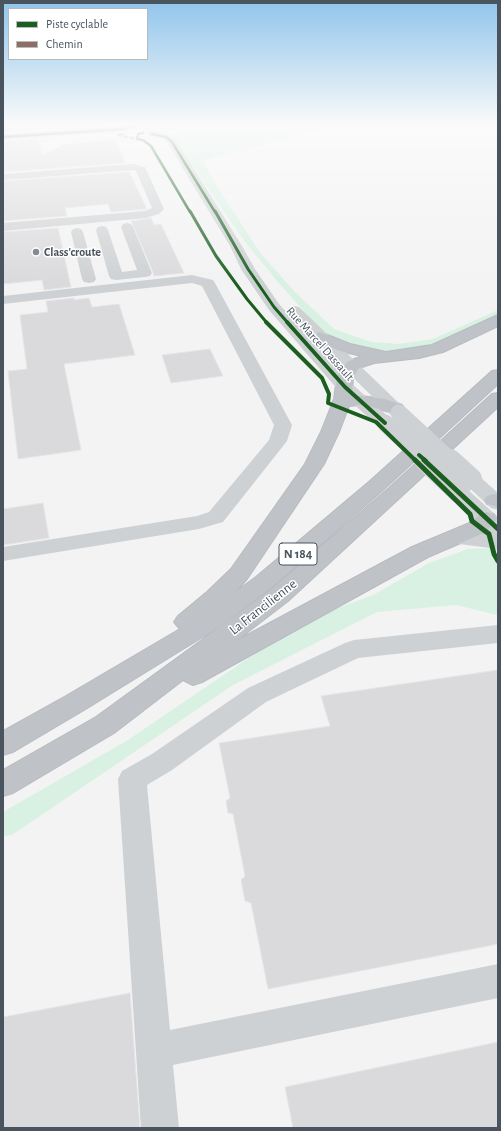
<!DOCTYPE html>
<style>
body{margin:0}
#map{position:relative;width:501px;height:1131px;overflow:hidden;background:#f3f3f3;font-family:"Alegreya Sans",sans-serif}
canvas{display:block}
.frame{position:absolute;inset:0;border:4px solid #49545f;pointer-events:none}
.legend{position:absolute;left:8px;top:8px;width:140px;height:52px;box-sizing:border-box;background:#fff;border:1px solid #b6bbbf;margin:0;padding:5px 7px;list-style:none;font-size:12px;color:#49545f}
.legend li{display:flex;align-items:center;gap:8px;height:20px}
.legend b{width:20px;border:1px solid #b6bbbf}
</style>
<div id="map">
<canvas width="501" height="1131"></canvas>
<div class="frame"></div>
<ul class="legend">
<li><b style="height:5px;background:#1b5e20"></b>Piste cyclable</li>
<li><b style="height:5px;background:#8d6e63"></b>Chemin</li>
</ul>
</div>
<script>
const ctx = document.querySelector('canvas').getContext('2d');
ctx.lineJoin = 'round';
function paint(path, color) { ctx.fillStyle = color; ctx.fill(path, 'evenodd'); }
const poly = rows => new Path2D(rows.map(r => 'M' + r).join(''));
function strokePath(path, color, width, dash) { ctx.strokeStyle = color; ctx.lineWidth = width; ctx.lineCap = dash ? 'butt' : 'round'; ctx.setLineDash(dash || []); ctx.stroke(path); }
function write(font, color, halo, rows, align = 'center') {
  ctx.font = font + ' "Alegreya Sans",sans-serif'; ctx.lineWidth = 3; ctx.setLineDash([]); ctx.textBaseline = 'middle'; ctx.strokeStyle = halo; ctx.fillStyle = color; for (const [text, x, y, turn = 0] of rows) {
    ctx.save(); ctx.translate(x, y); ctx.rotate((+turn || 0) * Math.PI / 180); ctx.textAlign = isNaN(turn) ? turn : align; if (halo) ctx.strokeText(text, 0, 0); ctx.fillText(text, 0, 0); ctx.restore();
  }
}
paint(poly([
 [155,124,165,125,169,128,165,131,156,132,146,131,142,129,146,126],
 [176,124,336,124,203,161,218,188,261,254,295,292,334,329,371,342,399,344,433,339,498,310,498,316,422,350,399,352,378,351,358,348,330,337,319,328,277,281,245,242,173,138,172,135,181,129],
 [491,548,498,549,498,615,456,605,377,612,233,685,12,835,3,836,3,812,128,740,303,621,373,595,429,563,468,549]
]), '#d8f1e3');
const building = poly([
 [3,124,35,124,36,130,3,132,3,124],
 [38,139,42,155,66,144,110,140,116,141,125,163,3,172,3,141,38,139],
 [129,172,147,209,111,212,108,204,65,208,67,216,3,221,3,181,129,172],
 [151,218,154,225,161,224,184,273,154,276,153,272,131,221,151,218],
 [58,228,71,287,44,290,42,280,3,284,3,232,58,228],
 [74,298,74,300,89,298,92,307,119,304,135,355,64,364,81,450,18,459,8,371,27,369,20,315,48,312,46,301,74,298],
 [210,349,223,376,171,383,162,355,210,349],
 [43,503,49,538,3,545,3,509,43,503],
 [498,670,498,944,268,989,251,903,245,901,241,880,245,876,233,814,228,813,226,801,230,798,219,743,330,726,321,696,498,670],
 [130,993,140,1128,3,1128,3,1017,130,993],
 [498,1042,498,1128,293,1128,285,1087,498,1042]
]);
paint(building, '#dadadc');
strokePath(building, '#e4e5e6', 1);
const highway = poly([
 [498,315,498,326,443,352,419,358,374,363,359,368,353,377,352,395,385,399,402,405,405,409,402,413,396,414,376,408,359,405,349,406,339,432,324,464,247,579,234,593,256,577,370,481,492,371,498,370,498,384,384,489,272,587,222,625,84,710,13,752,3,755,3,731,66,696,180,629,174,622,178,616,207,592,231,569,305,464,321,432,334,399,337,377,347,362,362,356,340,351,315,340,312,337,315,334,320,332,350,344,386,352,432,345,498,315],
 [498,393,498,407,288,601,236,641,412,547,472,522,480,514,487,512,494,514,497,519,486,532,428,557,202,682,193,685,183,680,114,733,13,793,3,796,3,770,96,717,272,589,389,488,492,394,498,393],
 [494,494,498,495,498,507,487,504,484,500,487,496,494,494]
]);
strokePath(highway, '#b8bcc2', 2);
paint(poly([
 [129,124,146,124,123,132,3,140,3,134,123,126,129,124],
 [152,131,170,135,176,140,242,246,255,269,279,304,351,383,391,419,394,423,391,427,385,428,379,427,339,391,269,310,241,269,230,246,168,144,163,139,149,136,147,134,149,132,152,131],
 [133,164,145,167,146,169,164,209,159,214,146,218,3,231,3,223,145,211,152,208,136,171,133,170,3,180,3,174,133,164],
 [127,223,131,224,133,227,152,273,150,276,145,277,116,280,111,279,109,276,96,230,98,227,102,226,106,227,108,230,122,272,137,270,121,227,123,224,127,223],
 [77,228,81,229,83,232,96,279,94,282,89,283,84,282,82,279,71,232,73,229,77,228],
 [192,275,213,280,215,283,292,425,287,441,223,522,199,529,3,561,3,547,197,516,209,512,269,440,274,425,202,286,192,283,3,304,3,296,192,275],
 [294,306,299,307,405,409,408,413,405,417,399,418,393,417,315,340,287,310,289,307,294,306],
 [471,473,478,475,498,493,498,510,491,508,464,483,461,479,464,475,471,473],
 [459,486,466,488,498,517,498,549,459,544,452,542,448,537,452,532,459,530,494,535,491,534,452,496,449,492,452,488,459,486],
 [498,625,498,643,358,658,266,702,172,770,147,785,170,1030,498,964,498,998,173,1065,179,1128,141,1128,118,779,122,771,152,754,248,688,345,643,354,640,498,625]
]), '#ced1d3');
paint(highway, '#bfc3c8');
strokePath(poly([
 [399,413,451,461],
 [385,423,426,461]
]), '#ced1d3', 17);
strokePath(poly([
 [425,460,459,492],
 [450,460,471,479]
]), '#ced1d3', 22);
strokePath(poly([
 [124,134,118,135,137,139]
]), '#8d6e63', 2, [4, 2]);
strokePath(poly([
 [143,133,138,134,137,139,143,140,151,146,190,212],
 [152,134,166,137,172,142,215,212],
 [3,137,123,129,142,124]
]), '#1b5e20', 2.5);
strokePath(poly([
 [190,211,216,256,247,299,267,323],
 [215,211,248,269,274,307,288,323]
]), '#1b5e20', 3);
strokePath(poly([
 [266,322,322,378,329,394,328,403,376,422,416,461],
 [287,322,345,387,385,423],
 [419,455,426,461]
]), '#1b5e20', 4);
strokePath(poly([
 [415,460,470,514,472,521,489,534,494,554,498,561],
 [424,460,498,529]
]), '#1b5e20', 5);
const sky = ctx.createLinearGradient(0, 0, 0, 283);
sky.addColorStop(0, '#90c5eb');
sky.addColorStop(0.44, '#fafafa');
sky.addColorStop(1, '#fafafa00');
ctx.fillStyle = sky;
ctx.fillRect(0, 0, 501, 283);
for (const [x, y, r, color] of [
 [36,252,4,"#848c93"]
]) { const dot = new Path2D(); dot.arc(x, y, r, 0, 2 * Math.PI); ctx.fillStyle = color; ctx.fill(dot); strokePath(dot, '#fff', 1.5); }
write('bold 12px', '#49545f', '#fff', [
 ["Class'croute",44,252]
], 'left');
write('12px', '#49545f', '#fff', [
 ["Rue Marcel Dassault",320,344,48]
]);
for (const [x, y, w] of [
 [298,554,38]
]) { const box = new Path2D(); box.roundRect(x - w / 2, y - 11, w, 22, 3); ctx.fillStyle = '#fff'; ctx.fill(box); strokePath(box, '#49545f', 1); }
write('bold 13px', '#49545f', null, [
 ["N 184",298,554]
]);
write('14px', '#49545f', '#fff', [
 ["La Francilienne",263,607,-38]
]);
</script>
